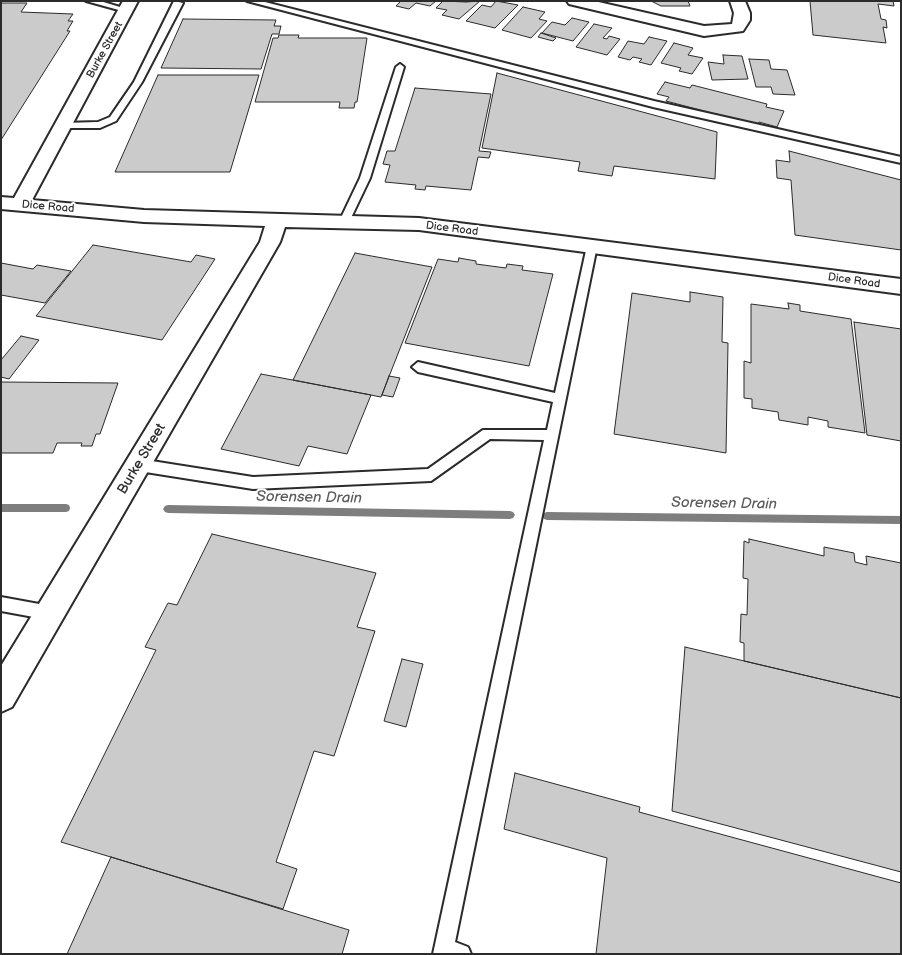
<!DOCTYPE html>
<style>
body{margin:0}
#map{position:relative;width:902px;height:955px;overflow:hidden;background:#fff;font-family:"Balsamiq Sans",sans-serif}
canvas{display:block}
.frame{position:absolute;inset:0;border:2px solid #2b2b2b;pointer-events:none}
</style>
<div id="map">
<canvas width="902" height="955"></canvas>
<div class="frame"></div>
</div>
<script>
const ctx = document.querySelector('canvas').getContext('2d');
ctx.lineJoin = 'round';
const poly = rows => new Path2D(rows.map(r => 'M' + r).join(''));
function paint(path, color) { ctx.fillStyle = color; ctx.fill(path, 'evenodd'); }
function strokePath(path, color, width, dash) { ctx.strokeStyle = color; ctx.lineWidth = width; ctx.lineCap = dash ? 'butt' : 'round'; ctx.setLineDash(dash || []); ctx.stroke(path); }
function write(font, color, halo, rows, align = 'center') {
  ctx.font = font + ' "Balsamiq Sans",sans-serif'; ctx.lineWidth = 4; ctx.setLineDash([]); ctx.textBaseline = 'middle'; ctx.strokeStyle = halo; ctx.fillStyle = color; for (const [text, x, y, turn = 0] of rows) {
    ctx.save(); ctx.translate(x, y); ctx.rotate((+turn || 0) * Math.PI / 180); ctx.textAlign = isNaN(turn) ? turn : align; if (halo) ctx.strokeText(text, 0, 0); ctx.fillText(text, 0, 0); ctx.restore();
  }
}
paint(poly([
 [1,504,66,504,69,505,70,508,69,511,66,512,1,512,1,504],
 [168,505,510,511,513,512,515,515,513,518,510,519,168,513,165,512,163,509,165,506,168,505],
 [547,512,901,516,901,524,547,520,544,519,542,516,544,513,547,512]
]), '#7e7e7e');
const building = poly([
 [401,1,436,1,430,6,416,3,409,9,396,6,401,1],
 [443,1,466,2,480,1,459,19,442,15,447,10,436,8,443,1],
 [496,1,518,5,495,28,466,21,482,5,491,7,496,1],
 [651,1,688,1,690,6,661,6,651,1],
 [810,1,893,1,894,6,878,4,881,19,886,20,887,28,883,27,886,43,813,35,810,1],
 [1,3,27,3,21,12,73,14,68,21,73,21,67,31,70,31,1,140,1,3],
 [523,7,545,12,539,19,547,21,531,38,502,30,523,7],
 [572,18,589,22,573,41,542,33,552,22,565,25,572,18],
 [183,19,276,20,274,26,281,26,279,34,272,34,261,69,161,68,183,19],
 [594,24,612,28,603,38,607,39,609,36,620,39,607,55,576,47,594,24],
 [541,33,556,38,553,41,538,37,541,33],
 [279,35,299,35,298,38,367,38,357,102,355,102,354,108,339,108,340,102,255,102,273,38,278,38,279,35],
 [649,37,667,41,651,65,639,62,642,59,633,57,630,60,618,57,628,41,644,44,649,37],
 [674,43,693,48,688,55,703,58,692,74,679,71,681,68,661,63,674,43],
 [723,55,742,56,748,79,712,80,708,62,724,64,723,55],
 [749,59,769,60,771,69,787,70,795,95,773,94,771,87,756,87,749,59],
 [497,73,717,132,715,179,614,166,612,176,578,171,580,162,482,148,497,73],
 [158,75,259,75,230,172,115,172,158,75],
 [665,82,690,88,692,85,767,104,766,107,784,111,777,127,759,122,757,125,666,101,669,97,657,94,665,82],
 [415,88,491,94,479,151,491,152,489,158,478,157,471,190,426,186,425,190,415,189,416,185,385,182,390,165,383,164,387,151,395,151,415,88],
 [789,151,901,180,901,250,795,235,791,180,777,178,776,160,790,162,789,151],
 [93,245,191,262,196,255,215,259,162,340,36,316,93,245],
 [355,253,432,267,381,397,293,380,355,253],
 [459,258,476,261,476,264,506,268,507,264,523,266,522,270,553,274,529,366,405,343,438,259,458,262,459,258],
 [1,263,33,269,37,265,71,271,45,303,1,295,1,263],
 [690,292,723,297,722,342,728,343,726,453,614,434,632,293,690,302,690,292],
 [788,303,800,305,800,311,851,319,865,433,828,427,828,421,808,417,808,425,779,420,778,412,752,408,752,399,744,398,744,361,751,363,751,304,789,309,788,303],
 [854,322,901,329,901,441,867,435,854,322],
 [21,336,39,340,9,379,1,377,1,360,21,336],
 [261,374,371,395,347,454,308,446,299,466,221,449,261,374],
 [389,376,400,378,393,397,382,395,389,376],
 [1,382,118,383,100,434,96,434,92,446,81,446,82,443,57,443,53,453,1,453,1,382],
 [212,534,376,573,357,627,375,631,334,756,314,751,276,862,297,869,283,909,61,842,156,650,145,647,168,603,177,605,212,534],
 [749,539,824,556,824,547,854,553,855,562,867,565,866,556,901,563,901,698,744,661,744,643,740,642,741,614,747,615,748,579,743,578,744,541,749,543,749,539],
 [685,647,901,698,901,872,672,811,685,647],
 [402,659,423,664,406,727,384,721,402,659],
 [515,773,640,807,639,812,901,883,901,954,596,954,607,858,504,829,515,773],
 [111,857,349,930,342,954,67,954,111,857]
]);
paint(building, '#cbcbcb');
strokePath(building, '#2b2b2b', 1);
const lane = poly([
 [86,1,100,1,130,10,126,12,86,1],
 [174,1,183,3,142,82,116,121,100,128,60,128,58,126,63,123,98,122,110,117,134,82,174,1],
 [247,1,261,1,654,101,901,157,901,163,653,107,247,1],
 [400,64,404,67,370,178,349,222,348,224,340,224,339,222,360,178,396,67,400,64],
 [592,242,597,246,455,942,468,947,471,954,433,954,544,440,490,439,431,481,253,489,139,471,134,469,132,465,134,461,139,459,253,477,428,469,483,430,547,430,553,402,418,372,412,367,418,362,555,393,587,246,592,242],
 [1,597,50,606,55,608,58,613,55,618,50,620,1,611,1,597]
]);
const street = poly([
 [123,1,138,1,32,200,144,210,419,218,901,279,901,294,419,230,285,227,280,242,12,707,1,712,1,666,260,242,265,226,144,222,1,209,1,197,14,198,123,1],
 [567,1,594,1,704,26,732,24,734,13,730,1,745,1,750,13,750,20,743,31,704,36,569,4,567,1]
]);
strokePath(lane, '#2b2b2b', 4);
strokePath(street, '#2b2b2b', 4);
paint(lane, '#fff');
paint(street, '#fff');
write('11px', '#2b2b2b', '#fff', [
 ["Burke Street",105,50,-61],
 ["Dice Road",48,207,5],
 ["Dice Road",452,229,7],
 ["Dice Road",854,281,8]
]);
write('14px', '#2b2b2b', '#fff', [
 ["Burke Street",142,459,-59]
]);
write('italic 15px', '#5c5c5c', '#fff', [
 ["Sorensen Drain",309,498,1],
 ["Sorensen Drain",724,504,1]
]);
</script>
